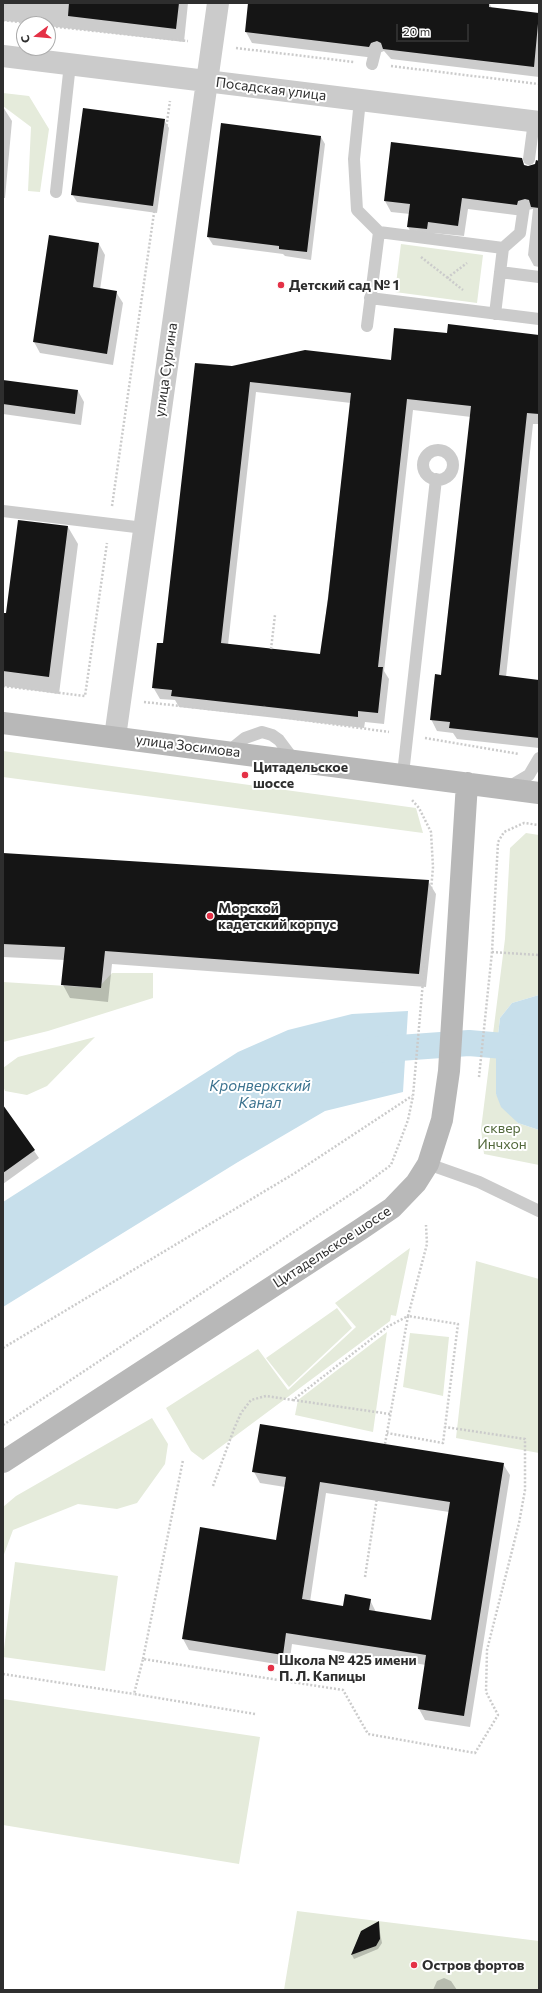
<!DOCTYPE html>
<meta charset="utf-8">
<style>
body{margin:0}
#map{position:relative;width:542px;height:1993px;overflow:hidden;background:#fff;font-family:Commissioner,sans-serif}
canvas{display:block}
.frame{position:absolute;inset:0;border:4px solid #2e2e2e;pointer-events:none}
.north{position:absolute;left:16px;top:16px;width:40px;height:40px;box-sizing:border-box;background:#fff;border:1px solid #ababab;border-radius:50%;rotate:254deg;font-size:11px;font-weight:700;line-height:16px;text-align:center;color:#2e2e2e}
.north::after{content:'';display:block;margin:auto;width:14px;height:18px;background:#e43146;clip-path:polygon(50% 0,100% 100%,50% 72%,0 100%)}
.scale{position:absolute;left:396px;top:24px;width:73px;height:18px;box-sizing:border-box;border:2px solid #2e2e2e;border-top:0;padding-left:5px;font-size:12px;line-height:14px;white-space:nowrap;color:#2e2e2e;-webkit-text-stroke:3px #fff;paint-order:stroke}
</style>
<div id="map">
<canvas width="542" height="1993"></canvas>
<div class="frame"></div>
<div class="north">С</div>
<div class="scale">20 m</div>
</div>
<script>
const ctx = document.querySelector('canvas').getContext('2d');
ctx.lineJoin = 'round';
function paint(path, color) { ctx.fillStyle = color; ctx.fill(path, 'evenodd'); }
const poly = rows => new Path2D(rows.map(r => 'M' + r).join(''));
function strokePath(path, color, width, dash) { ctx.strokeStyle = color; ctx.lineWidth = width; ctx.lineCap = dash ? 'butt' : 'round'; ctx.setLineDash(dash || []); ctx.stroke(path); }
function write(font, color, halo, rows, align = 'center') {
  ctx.font = font + ' Commissioner,sans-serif'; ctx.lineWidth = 4; ctx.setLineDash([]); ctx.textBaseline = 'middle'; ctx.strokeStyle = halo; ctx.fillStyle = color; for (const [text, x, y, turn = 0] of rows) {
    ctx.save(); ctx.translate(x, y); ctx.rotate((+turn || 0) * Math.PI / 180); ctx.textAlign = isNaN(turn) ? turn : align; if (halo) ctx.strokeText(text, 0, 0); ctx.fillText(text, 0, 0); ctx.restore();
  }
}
paint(poly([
 [3,93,29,96,49,129,40,192,28,191,31,127,3,106],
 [401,244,483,255,477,303,395,292],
 [3,751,416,808,423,833,3,777],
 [526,833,539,835,539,995,512,1003,500,1018,496,1052,496,1094,518,1123,539,1130,539,1165,484,1154,481,1129,505,939,510,848],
 [112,973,153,973,153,998,48,1031,3,1042,3,982,98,988],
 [95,1037,47,1086,27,1095,5,1091,3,1086,3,1068,18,1057],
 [410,1248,396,1316,391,1315,390,1321,203,1460,191,1451,166,1408,258,1349,288,1390,356,1327,335,1303],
 [476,1261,539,1279,539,1453,456,1438],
 [337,1308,352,1328,289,1387,266,1358],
 [387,1332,373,1432,295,1415,298,1400],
 [410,1333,449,1337,443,1396,403,1387],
 [152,1418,168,1444,165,1464,137,1503,117,1509,78,1504,13,1530,3,1557,3,1507,16,1496],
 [15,1562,118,1576,105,1671,3,1657],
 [3,1699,260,1737,239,1864,3,1825],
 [297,1911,539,1941,539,1990,284,1990]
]), '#e5ebdb');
paint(poly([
 [539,995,539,1130,518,1123,501,1107,496,1094,496,1052,500,1018,512,1003],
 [408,1011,403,1092,325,1111,238,1162,3,1307,3,1202,238,1052,288,1030,352,1014]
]), '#c7dfeb');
paint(poly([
 [3,3,188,3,184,42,48,26,48,24,3,21],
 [249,3,489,3,492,8,539,14,539,77,391,59,384,51,377,54,375,58,252,43,246,32],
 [3,107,12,121,5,198,3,198],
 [164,120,169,128,157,213,77,202,72,194],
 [321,137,325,144,311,260,285,256,283,254,213,245,208,237],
 [521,159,525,166,528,168,539,162,539,267,534,266,528,255,533,209,527,210,523,216,468,209,464,236,433,233,433,240,414,238,408,227,410,214,391,212,385,201],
 [50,236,99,244,105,255,100,290,116,292,123,303,113,365,40,353,34,342],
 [448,334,539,336,539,424,533,424,506,677,539,681,539,748,457,739,453,733,437,731,431,719,441,676,471,417,413,410,384,671,389,679,384,724,365,722,364,728,179,707,175,700,160,699,153,687,232,367,392,361],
 [256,392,351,403,321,655,228,645],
 [3,381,78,391,84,402,81,425,3,414],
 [68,527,78,544,59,694,3,686,3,614,7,615],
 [3,854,428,881,436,894,426,987,112,964,108,1002,70,998,63,985,65,960,3,957],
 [12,1119,39,1158,3,1184,3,1126],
 [503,1464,510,1475,470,1727,425,1720,419,1709,426,1665,292,1644,289,1666,189,1650,183,1639,277,1541,285,1487,260,1483,254,1472],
 [326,1493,449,1512,432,1621,376,1612,370,1600,343,1607,310,1602],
 [378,1922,382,1943,378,1949,354,1959,352,1955,360,1934],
 [444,1978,451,1981,457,1990,433,1990,437,1981]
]), '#0003');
strokePath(poly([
 [371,1050,469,1043,539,1049]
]), '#c7dfeb', 26);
paint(poly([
 [69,3,179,3,176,29,68,16],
 [248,3,489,3,489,7,539,13,534,67,383,49,381,43,377,41,371,43,369,47,245,32],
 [83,108,165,119,153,206,71,195],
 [221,123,321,136,307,252,279,249,279,246,207,237],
 [391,142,522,158,524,165,528,166,535,164,536,160,539,161,539,208,531,207,529,200,525,199,518,201,517,205,462,198,458,226,428,222,427,229,407,227,410,204,384,201],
 [49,235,99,243,93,287,117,291,107,354,33,342],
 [448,324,539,335,539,414,527,413,499,675,539,680,539,738,449,728,450,722,430,720,435,674,441,675,471,406,407,399,378,667,383,667,378,713,358,711,358,717,171,696,172,690,152,688,157,643,163,643,195,363,232,366,305,350,391,360,394,328,447,333],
 [250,382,351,393,328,599,320,654,221,643],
 [3,380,78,390,75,414,3,404],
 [18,520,68,526,49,677,3,671,3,613,6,613],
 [3,853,429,880,419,974,105,951,101,988,61,985,65,947,3,944],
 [3,1105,35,1150,3,1173],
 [260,1424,504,1463,464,1716,418,1709,426,1655,286,1633,283,1655,182,1639,200,1527,276,1540,286,1477,252,1472],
 [320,1482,450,1502,431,1620,369,1610,371,1599,345,1594,343,1606,302,1599],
 [379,1921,380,1939,376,1946,351,1955,361,1931]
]), '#151515');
strokePath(poly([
 [3,20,35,24],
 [48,26,188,41],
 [236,48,354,62],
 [391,66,539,84],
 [421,257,463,290],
 [447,278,467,263],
 [112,506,170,101],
 [271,649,275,615],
 [3,686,85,696,107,543],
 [144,702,254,714],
 [264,714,265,706],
 [281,717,389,732],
 [425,738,519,754],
 [492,952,539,955],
 [479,1077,492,952,498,842,504,832,524,823,539,825],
 [3,1348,295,1173,412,1096],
 [293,1400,390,1414],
 [3,1425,360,1188,391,1165,408,1120,413,1096,433,867,431,832,419,808,412,800],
 [385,1444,408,1316,458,1324,443,1443,387,1433],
 [213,1486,234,1429,241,1413,251,1400,266,1396,293,1400,387,1327,408,1316,427,1244,426,1225],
 [365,1577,378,1491],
 [143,1659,183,1460],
 [3,1674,134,1694],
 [255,1714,134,1694,143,1659,343,1690,368,1734,475,1753,498,1715,486,1692,487,1650,519,1523,525,1490,525,1439,445,1427]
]), '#cbcbcb', 2.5, [2, 2]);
strokePath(poly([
 [372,64,376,48],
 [360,100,354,159,357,210,379,232,367,326],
 [529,159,534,121],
 [56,192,70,64],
 [379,232,503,248,495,314],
 [503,248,520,233,524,206],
 [500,272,539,277],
 [370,298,539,319],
 '423 465a15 15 0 1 1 30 0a15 15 0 1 1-30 0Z',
 [3,511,144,528],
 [229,751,245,738,262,732,272,735,279,740,294,760],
 [403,774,436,479],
 [507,788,529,775,539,758],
 [428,1164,479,1182,539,1211]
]), '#cbcbcb', 12);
strokePath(poly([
 [3,56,539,122],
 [115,737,218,3]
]), '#cbcbcb', 22);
strokePath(poly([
 [3,723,539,793],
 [3,1462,361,1229,392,1208,416,1183,428,1164,442,1120,449,1071,467,783]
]), '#b8b8b8', 22);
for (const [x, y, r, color] of [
 [281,285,4,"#e43146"],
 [245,775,4,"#e43146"],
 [210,916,4,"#e43146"],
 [271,1668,4,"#e43146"],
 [414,1965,4,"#e43146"]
]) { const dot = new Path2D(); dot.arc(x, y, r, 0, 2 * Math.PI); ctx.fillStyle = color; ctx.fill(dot); strokePath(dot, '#fff', 1.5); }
write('14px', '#2e2e2e', '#fff', [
 ["Посадская улица",271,89,7],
 ["улица Сургина",166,370,-82],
 ["улица Зосимова",188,746,7],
 ["Цитадельское шоссе",332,1247,-33]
]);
write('bold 14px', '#2e2e2e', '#fff', [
 ["Детский сад № 1",289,285],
 ["Цитадельское",253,767],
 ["шоссе",253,783],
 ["Морской",218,908],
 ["кадетский корпус",218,924],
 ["Школа № 425 имени",279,1660],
 ["П. Л. Капицы",279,1676],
 ["Остров фортов",422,1965]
], 'left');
write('14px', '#53693c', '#fff', [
 ["сквер",502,1128],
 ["Инчхон",502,1144]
]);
write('italic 15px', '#3c738f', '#fff', [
 ["Кронверкский",260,1086],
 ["Канал",260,1103]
]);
</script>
